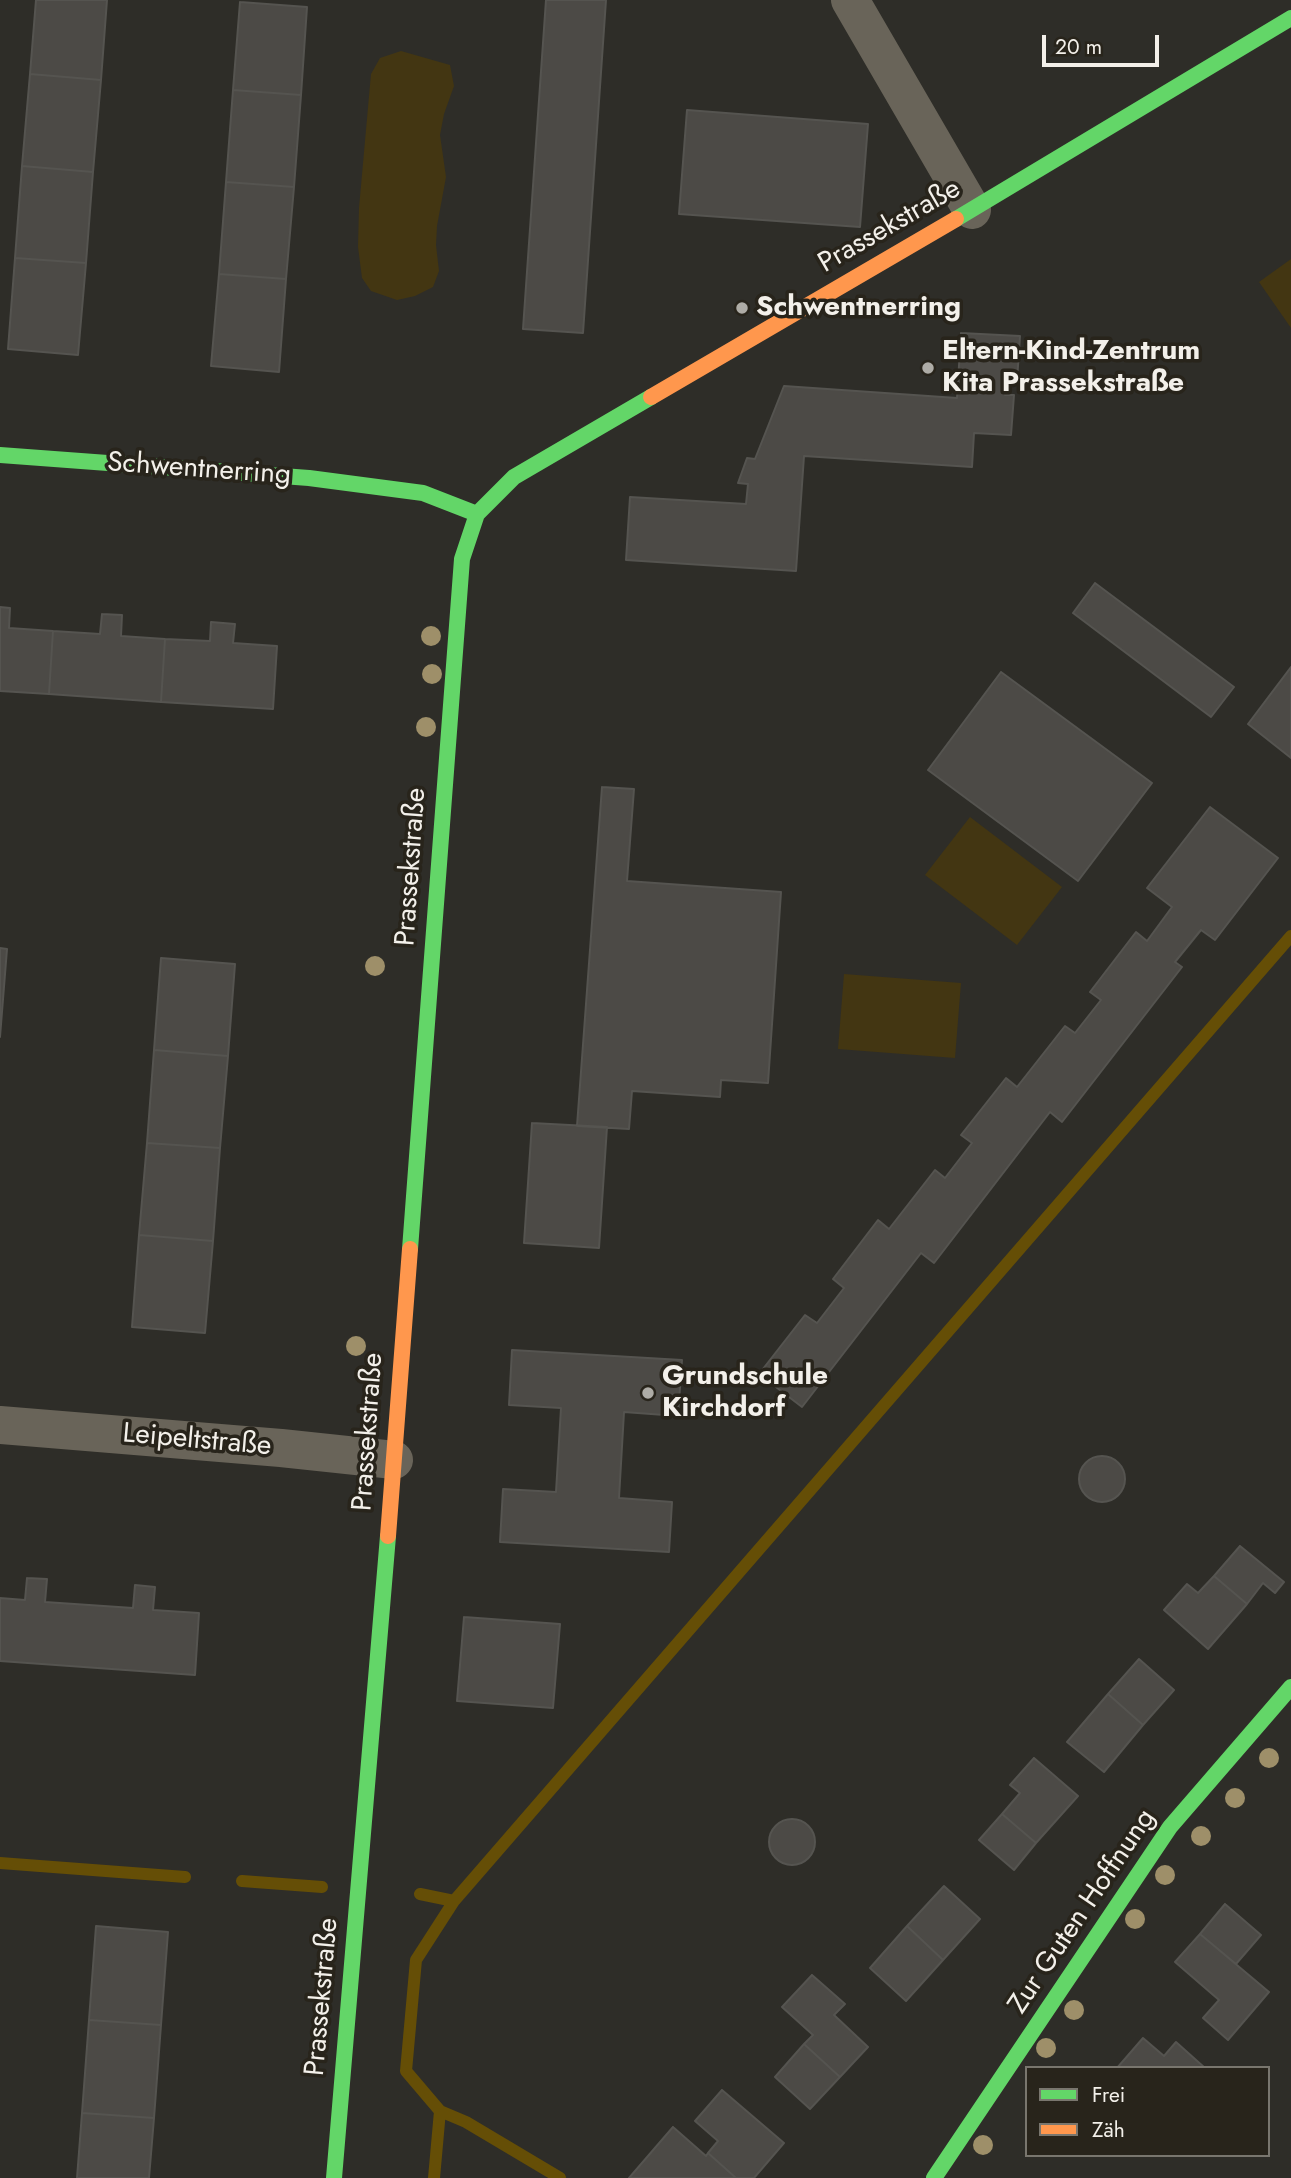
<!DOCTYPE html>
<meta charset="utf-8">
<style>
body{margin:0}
#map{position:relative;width:1291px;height:2178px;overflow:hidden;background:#2e2d28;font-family:Jost,sans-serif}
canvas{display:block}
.legend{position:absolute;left:1025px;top:2066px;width:245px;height:91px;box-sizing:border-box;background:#28241b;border:2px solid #79766e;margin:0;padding:9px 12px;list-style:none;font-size:21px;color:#f3f0ea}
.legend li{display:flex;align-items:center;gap:14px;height:35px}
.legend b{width:35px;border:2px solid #79766e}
.scale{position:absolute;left:1042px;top:35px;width:117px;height:32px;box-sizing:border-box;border:4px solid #f3f0ea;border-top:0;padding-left:9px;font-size:21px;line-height:24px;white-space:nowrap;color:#f3f0ea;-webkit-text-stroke:5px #28241b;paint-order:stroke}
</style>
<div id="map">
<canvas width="1291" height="2178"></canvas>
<ul class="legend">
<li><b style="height:9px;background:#63d668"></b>Frei</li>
<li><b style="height:9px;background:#ff974d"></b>Zäh</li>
</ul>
<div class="scale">20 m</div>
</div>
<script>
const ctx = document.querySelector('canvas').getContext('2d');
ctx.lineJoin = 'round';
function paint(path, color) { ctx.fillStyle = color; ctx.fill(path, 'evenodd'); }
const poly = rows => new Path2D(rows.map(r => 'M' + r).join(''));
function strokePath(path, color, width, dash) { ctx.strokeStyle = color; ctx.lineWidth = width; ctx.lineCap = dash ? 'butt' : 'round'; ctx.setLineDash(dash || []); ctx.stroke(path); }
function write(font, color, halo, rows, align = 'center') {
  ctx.font = font + ' Jost,sans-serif'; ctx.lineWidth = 7; ctx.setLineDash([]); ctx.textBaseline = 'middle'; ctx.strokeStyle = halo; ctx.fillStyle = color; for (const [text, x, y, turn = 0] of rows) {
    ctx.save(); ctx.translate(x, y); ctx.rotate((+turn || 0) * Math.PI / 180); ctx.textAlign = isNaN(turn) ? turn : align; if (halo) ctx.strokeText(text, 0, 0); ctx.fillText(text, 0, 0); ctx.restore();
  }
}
paint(poly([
 [401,51,450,65,454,86,444,114,440,135,446,177,437,226,436,245,439,271,433,287,415,296,397,300,371,291,362,278,358,247,359,208,371,74,380,58],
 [1291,259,1291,328,1259,282],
 [970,817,1062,887,1017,945,925,875],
 [844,974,961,983,955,1058,838,1049]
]), '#433612');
strokePath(poly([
 [0,1863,185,1877],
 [242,1881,322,1887],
 [420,1894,454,1901],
 [440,2111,466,2122,560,2178],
 [434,2178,440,2111,406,2071,416,1960,454,1901,1291,936]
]), '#654e06', 12);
const building = poly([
 [36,0,107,0,101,80,30,74,36,0],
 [546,0,606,0,583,333,523,329,546,0],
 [240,2,307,7,301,95,233,90,240,2],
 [30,74,101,80,93,172,22,166,30,74],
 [233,90,301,95,294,187,226,182,233,90],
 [687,110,868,124,860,227,679,214,687,110],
 [22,166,93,172,86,263,15,258,22,166],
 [226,182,294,187,286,279,219,274,226,182],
 [15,258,86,263,78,355,8,349,15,258],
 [219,274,286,279,279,372,211,366,219,274],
 [961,333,1020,336,1017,381,1006,380,1005,395,1014,395,1011,435,974,433,972,467,804,456,796,571,626,560,630,497,746,504,748,484,738,483,747,458,755,459,784,386,957,398,961,333],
 [1095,583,1234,687,1211,717,1073,613,1095,583],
 [0,607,10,608,9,628,53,631,49,694,0,691,0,607],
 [102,614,122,615,121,636,165,639,161,702,49,694,53,631,100,634,102,614],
 [211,622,235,624,233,643,277,646,273,709,161,702,165,639,210,641,211,622],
 [1291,667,1291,758,1248,724,1291,667],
 [1001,672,1152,783,1078,881,928,770,1001,672],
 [602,787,634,789,627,881,781,892,768,1083,721,1080,720,1097,632,1091,629,1129,577,1126,602,787],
 [1210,807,1278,858,1215,940,1201,930,1175,962,1182,967,1062,1122,1050,1112,934,1263,921,1253,802,1407,759,1374,805,1315,817,1323,844,1288,833,1279,878,1220,889,1229,935,1170,945,1178,972,1143,961,1135,1006,1078,1017,1087,1065,1026,1075,1033,1101,1000,1090,992,1136,932,1147,941,1172,907,1147,888,1210,807],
 [0,948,7,949,0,1037,0,948],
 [161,958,235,964,228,1056,154,1050,161,958],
 [154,1050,228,1056,220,1148,147,1143,154,1050],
 [532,1123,607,1127,599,1248,524,1243,532,1123],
 [147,1143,220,1148,213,1241,139,1235,147,1143],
 [139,1235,213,1241,205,1333,132,1327,139,1235],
 [512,1350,682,1360,678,1416,624,1412,619,1498,672,1502,669,1552,500,1542,503,1489,556,1492,561,1408,509,1405,512,1350],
 '1079 1479a23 23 0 1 1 46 0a23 23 0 1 1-46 0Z',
 [1240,1546,1284,1582,1275,1593,1263,1583,1247,1604,1214,1576,1240,1546],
 [1214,1576,1247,1604,1208,1649,1164,1610,1187,1584,1198,1593,1214,1576],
 [27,1578,47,1579,45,1602,133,1608,135,1585,155,1587,153,1610,199,1613,195,1675,0,1661,0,1598,25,1600,27,1578],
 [464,1617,560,1624,553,1708,457,1701,464,1617],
 [1139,1659,1174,1690,1143,1725,1108,1694,1139,1659],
 [1108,1694,1143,1725,1104,1772,1067,1742,1108,1694],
 [1034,1758,1078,1796,1036,1843,1002,1814,1020,1793,1010,1785,1034,1758],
 [1002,1814,1036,1843,1014,1870,979,1840,1002,1814],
 '769 1842a23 23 0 1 1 46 0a23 23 0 1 1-46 0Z',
 [944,1886,980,1919,943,1960,907,1926,944,1886],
 [1225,1904,1261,1935,1236,1964,1200,1934,1225,1904],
 [96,1926,168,1932,161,2025,89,2020,96,1926],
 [907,1926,943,1960,906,2001,870,1968,907,1926],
 [1200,1934,1269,1992,1228,2040,1203,2018,1219,2000,1175,1962,1200,1934],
 [812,1975,845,2004,834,2015,868,2047,840,2077,804,2044,813,2035,782,2007,812,1975],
 [89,2020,161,2025,154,2118,82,2113,89,2020],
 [1143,2038,1164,2056,1176,2042,1205,2068,1117,2068,1143,2038],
 [804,2044,840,2077,810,2109,775,2077,804,2044],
 [722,2090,784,2143,754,2178,736,2178,708,2153,718,2141,695,2121,722,2090],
 [82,2113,154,2118,149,2178,77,2178,82,2113],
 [673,2127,706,2156,708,2153,736,2178,629,2178,673,2127]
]);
paint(building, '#4c4a46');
strokePath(building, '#555450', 2);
strokePath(poly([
 [850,0,972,210],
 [0,1425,281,1448,394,1460]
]), '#696459', 38);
strokePath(poly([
 [956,219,1291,18],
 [0,455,309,478,423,493,477,514],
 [410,1249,462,559,477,514,514,477,651,397],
 [334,2178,388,1536],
 [934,2178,1170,1827,1291,1687]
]), '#63d668', 16);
strokePath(poly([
 [651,397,956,219],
 [388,1536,410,1249]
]), '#ff974d', 16);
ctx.fillStyle = '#9e8f69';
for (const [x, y] of [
 [431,636],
 [432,674],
 [426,727],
 [375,966],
 [356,1346],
 [1269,1758],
 [1235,1798],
 [1201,1836],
 [1165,1875],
 [1135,1919],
 [1074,2010],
 [1046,2048],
 [983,2145]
]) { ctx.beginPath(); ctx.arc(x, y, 10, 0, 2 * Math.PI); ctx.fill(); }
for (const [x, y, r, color] of [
 [742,308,7,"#aeaca6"],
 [928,368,7,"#aeaca6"],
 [648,1393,7,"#aeaca6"]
]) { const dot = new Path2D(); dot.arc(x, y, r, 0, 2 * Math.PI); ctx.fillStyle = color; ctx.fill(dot); strokePath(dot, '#28241b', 2.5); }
write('28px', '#f3f0ea', '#28241b', [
 ["Prassekstraße",890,227,-30],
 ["Schwentnerring",199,470,4],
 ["Prassekstraße",412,867,-86],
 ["Prassekstraße",369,1432,-86],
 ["Leipeltstraße",197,1441,5],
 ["Zur Guten Hoffnung",1083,1912,-56],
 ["Prassekstraße",323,1997,-85]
]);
write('bold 28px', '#f3f0ea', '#28241b', [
 ["Schwentnerring",756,308],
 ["Eltern-Kind-Zentrum",942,352],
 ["Kita Prassekstraße",942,384],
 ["Grundschule",662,1377],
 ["Kirchdorf",662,1409]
], 'left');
</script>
